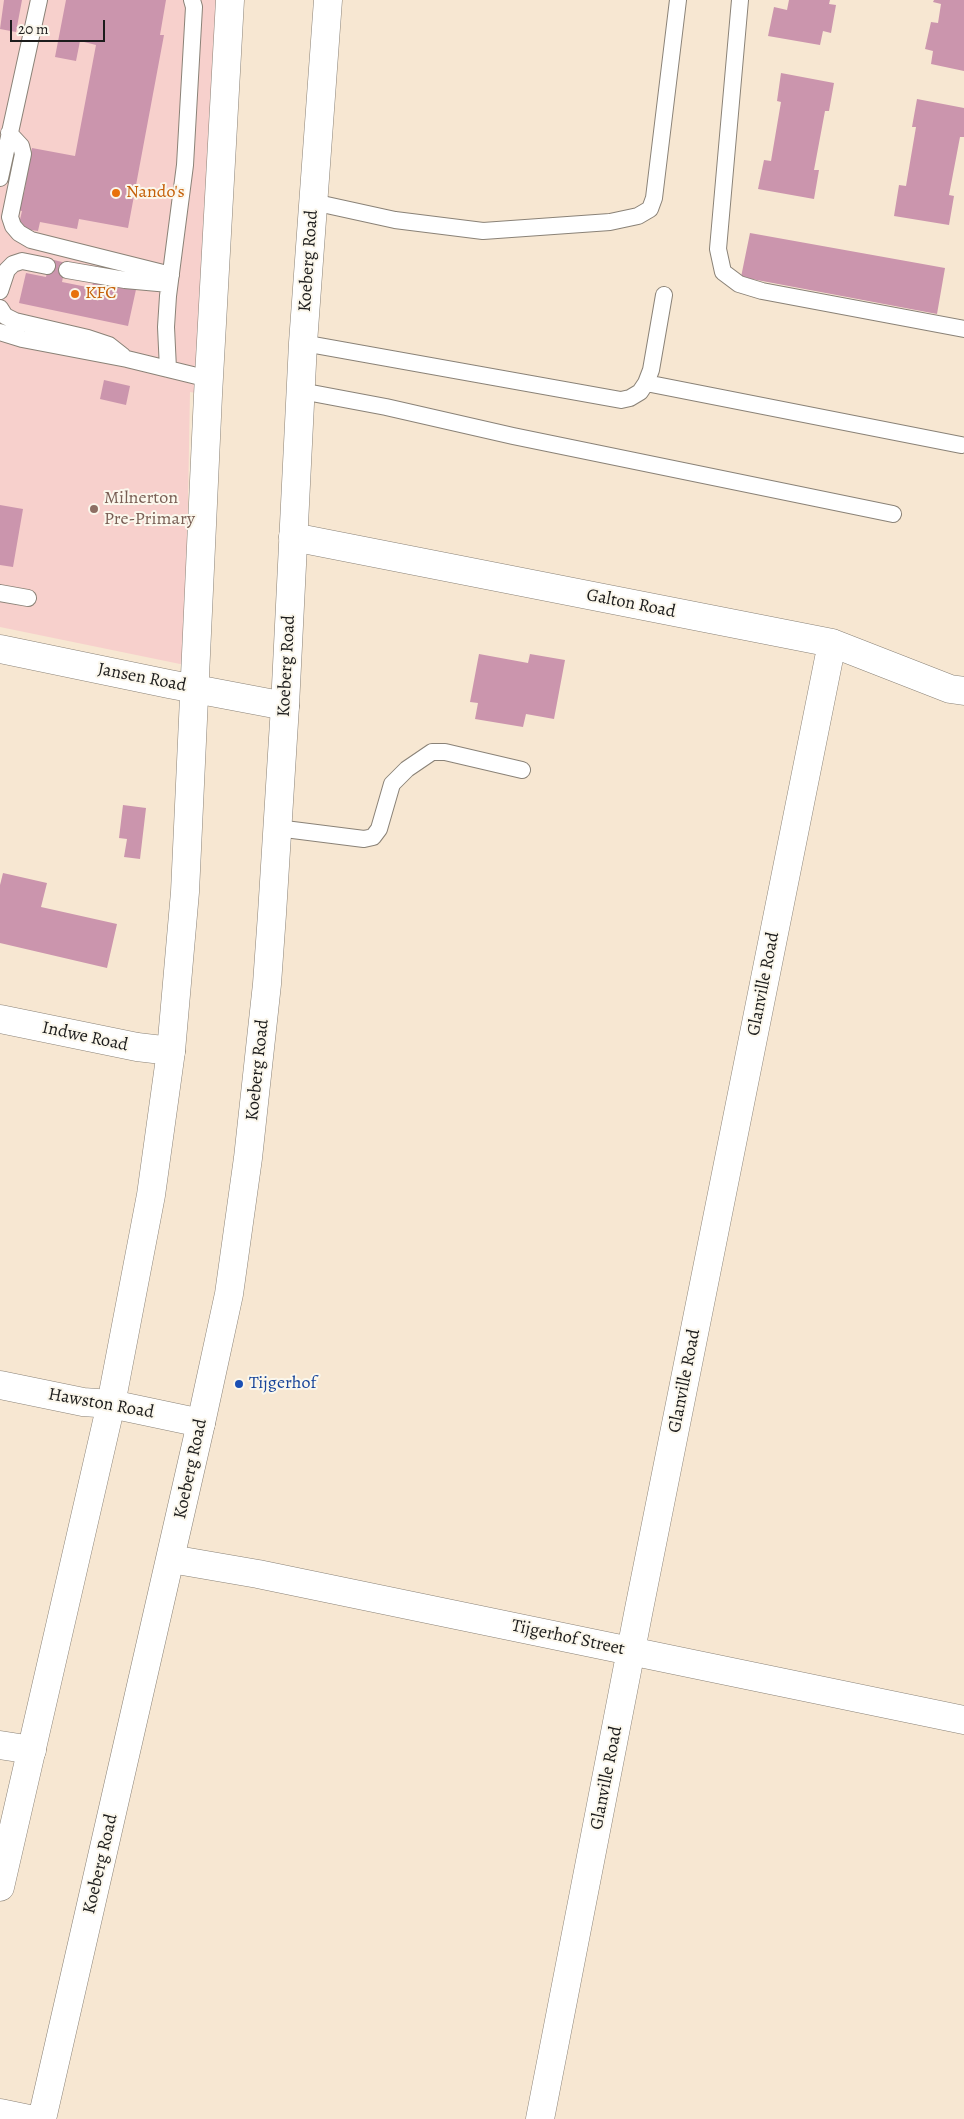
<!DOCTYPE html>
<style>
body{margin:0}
#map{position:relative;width:964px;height:2119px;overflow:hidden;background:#f7e7d2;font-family:Alegreya,serif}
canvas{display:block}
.scale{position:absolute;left:10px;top:20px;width:95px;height:22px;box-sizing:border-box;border:2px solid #1c1c1c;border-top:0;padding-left:6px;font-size:15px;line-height:18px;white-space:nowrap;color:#1c1c1c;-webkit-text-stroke:4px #fbf7ec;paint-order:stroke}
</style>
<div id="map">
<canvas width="964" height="2119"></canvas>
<div class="scale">20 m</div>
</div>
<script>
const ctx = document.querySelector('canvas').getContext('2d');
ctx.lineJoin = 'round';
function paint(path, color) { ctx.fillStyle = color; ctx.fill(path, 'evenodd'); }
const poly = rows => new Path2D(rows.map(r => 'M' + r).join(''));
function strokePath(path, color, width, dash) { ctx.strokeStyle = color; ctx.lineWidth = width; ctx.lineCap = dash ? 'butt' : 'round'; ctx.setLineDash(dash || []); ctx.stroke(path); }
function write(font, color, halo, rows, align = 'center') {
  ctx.font = font + ' Alegreya,serif'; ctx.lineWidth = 4; ctx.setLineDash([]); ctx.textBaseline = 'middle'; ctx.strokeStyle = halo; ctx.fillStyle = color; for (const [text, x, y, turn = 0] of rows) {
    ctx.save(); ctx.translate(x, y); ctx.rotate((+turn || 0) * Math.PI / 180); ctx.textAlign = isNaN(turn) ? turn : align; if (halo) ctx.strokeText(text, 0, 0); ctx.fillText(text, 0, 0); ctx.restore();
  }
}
paint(poly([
 [0,0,230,0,208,395,190,392,185,665,0,627]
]), '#f7d0cc');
paint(poly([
 [4,0,22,0,16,32,0,29],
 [66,0,166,0,160,35,164,35,128,228,79,219,77,229,40,222,38,231,18,228,22,211,11,209,15,191,24,193,32,148,75,156,96,45,80,41,76,61,55,57],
 [789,0,830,0,829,4,836,5,831,33,823,31,820,45,768,36,774,7,787,10],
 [934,0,964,0,964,71,931,64,933,51,925,49,931,22,938,23,941,4,933,2],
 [781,73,834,83,829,111,825,111,814,170,819,170,814,199,758,189,764,160,771,161,781,102,777,101],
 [917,99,964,108,964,137,960,137,949,195,954,196,949,225,894,216,899,185,906,186,916,127,912,127],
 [750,233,945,268,937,314,741,277],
 [50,259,66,263,62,282,92,288,94,276,137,285,128,326,19,303,26,273,46,277],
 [104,380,130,386,126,405,100,399],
 [0,505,23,509,13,567,0,565],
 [479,654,528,663,530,654,565,660,554,719,526,714,523,727,475,719,478,703,470,702],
 [123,805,146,808,140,859,124,857,127,839,119,838],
 [3,873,47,883,41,907,117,924,107,968,0,943,0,885]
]), '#cb95ad');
const service = poly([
 [740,0,718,249,723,272,739,284,762,291,964,329],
 [9,133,21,146,23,154,10,217,13,226,19,233,31,240,171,275],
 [0,178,39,0],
 [313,202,395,220,483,231,610,222,638,216,650,209,654,198,678,0],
 [67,270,125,280,169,284],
 [0,291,7,270,13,264,22,261,47,266],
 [0,308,5,316,15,321,88,338,109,345,123,356],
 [0,332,22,339,127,359,209,379],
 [303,343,621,400,630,398,640,392,646,383,651,370,664,295],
 [168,369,166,327,168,296,185,165,194,7,192,0],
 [646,383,961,445],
 [301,391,386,407,513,436,893,514],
 [0,593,28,598],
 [277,828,364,839,373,837,379,829,392,784,407,769,432,752,445,752,522,770]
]);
const minor = poly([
 [293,537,832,643,950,689,964,691],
 [0,649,169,684,285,706],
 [0,1019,137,1047,171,1051],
 [0,1385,83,1402,111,1404,201,1423],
 [171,1559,258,1574,964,1720],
 [0,1745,32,1750],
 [0,2113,29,2119],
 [540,2119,639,1609,832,643]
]);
const primary = poly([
 [0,1887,111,1404,151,1195,171,1051,185,892,208,395,230,0],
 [42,2119,201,1423,229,1294,248,1158,267,984,272,914,285,706,303,343,328,0]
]);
strokePath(service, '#8a8277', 18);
strokePath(minor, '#8a8277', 29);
strokePath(primary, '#8a8277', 29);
strokePath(service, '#fff', 16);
strokePath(minor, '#fff', 28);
strokePath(primary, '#fff', 28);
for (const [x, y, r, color] of [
 [116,193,5,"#e8710a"],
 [75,294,5,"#e8710a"],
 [94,509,5,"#8d6e63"],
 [239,1384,5,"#1a4fb4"]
]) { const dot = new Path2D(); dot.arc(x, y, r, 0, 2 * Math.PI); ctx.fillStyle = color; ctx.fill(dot); strokePath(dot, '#fbf7ec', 2); }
write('18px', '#c56008', '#fbf7ec', [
 ["Nando's",126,193],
 ["KFC",85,294]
], 'left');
write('18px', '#1c1c1c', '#fbf7ec', [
 ["Koeberg Road",309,261,-86],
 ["Galton Road",631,604,11],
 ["Koeberg Road",287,666,-87],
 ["Jansen Road",142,678,11],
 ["Glanville Road",764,984,-79],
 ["Indwe Road",85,1037,12],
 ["Koeberg Road",258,1070,-84],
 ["Glanville Road",685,1381,-79],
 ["Hawston Road",101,1404,10],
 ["Koeberg Road",191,1469,-78],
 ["Tijgerhof Street",568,1638,12],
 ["Glanville Road",607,1778,-79],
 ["Koeberg Road",101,1864,-77]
]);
write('18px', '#785e54', '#fbf7ec', [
 ["Milnerton",104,499],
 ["Pre-Primary",104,520]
], 'left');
write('18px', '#164399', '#fbf7ec', [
 ["Tijgerhof",249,1384]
], 'left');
</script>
